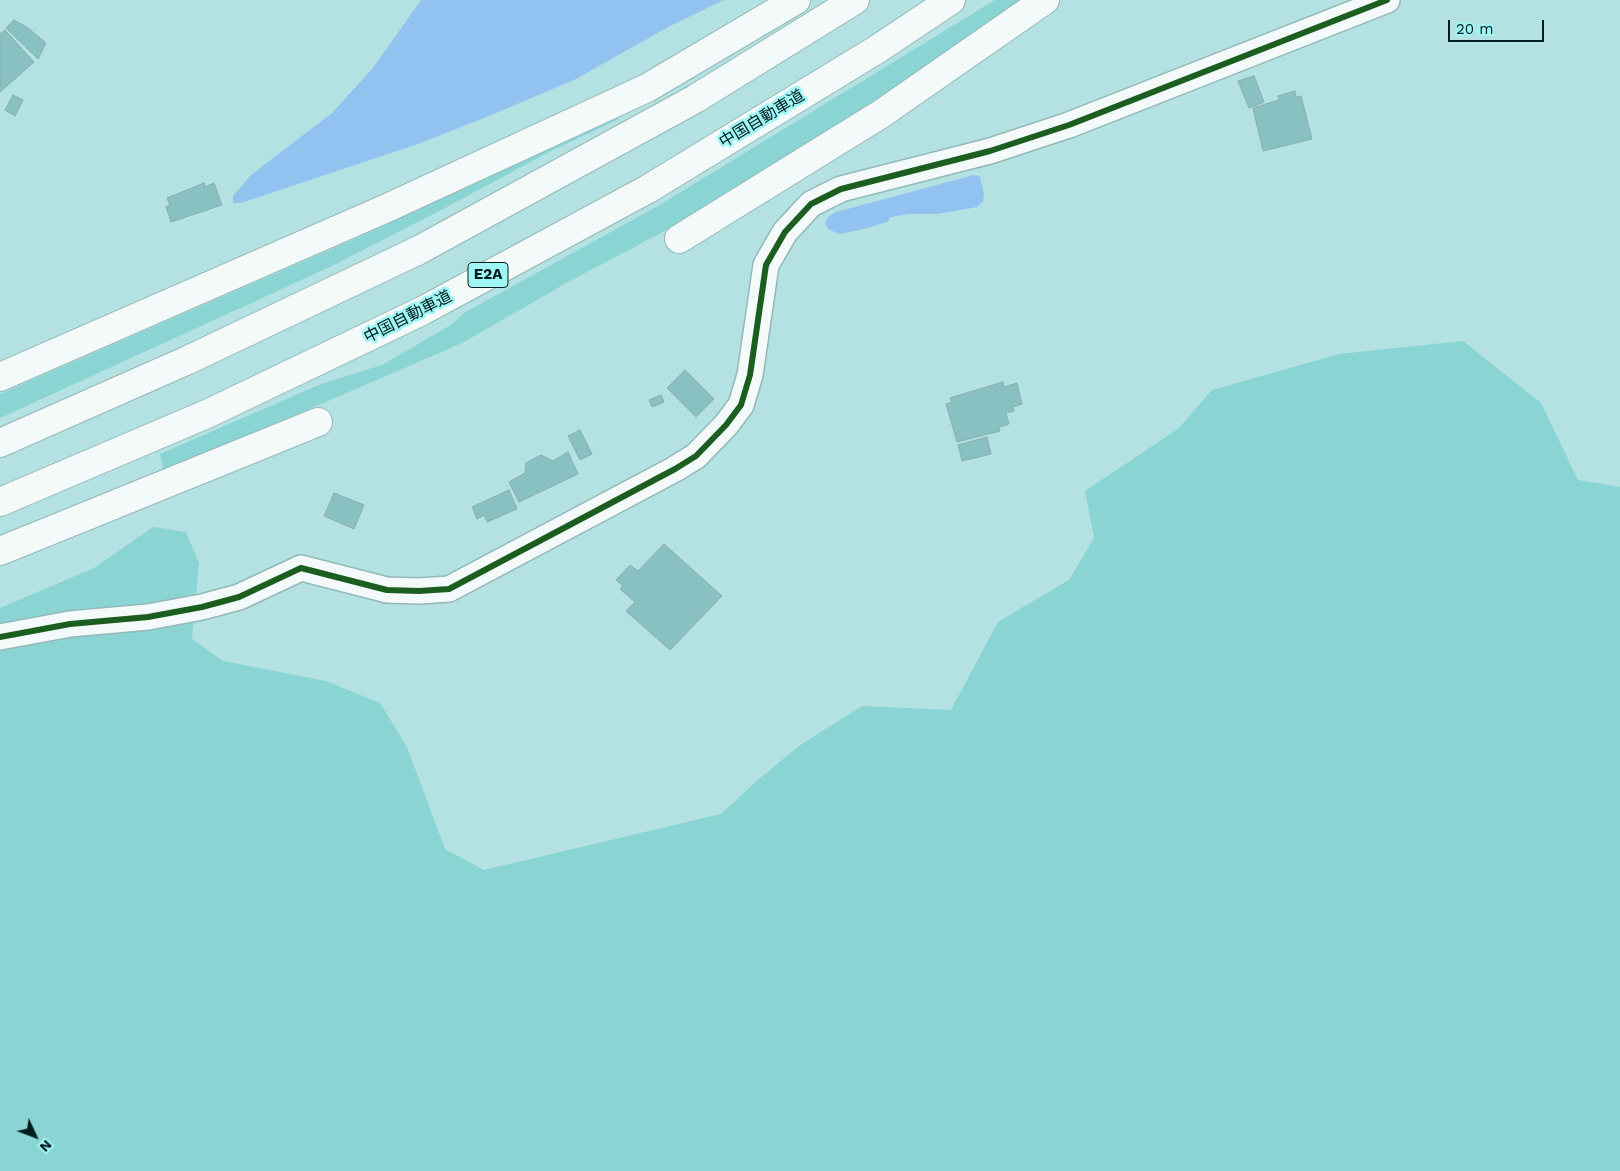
<!DOCTYPE html>
<meta charset="utf-8">
<style>
body{margin:0}
#map{position:relative;width:1620px;height:1171px;overflow:hidden;background:#b4e1e1;font-family:"Work Sans",sans-serif}
canvas{display:block}
.north{position:absolute;left:10px;top:1111px;width:50px;height:50px;-webkit-text-stroke:4px #a0f5f5;paint-order:stroke;rotate:133deg;font-size:14px;font-weight:700;line-height:20px;text-align:center;color:#021d1d}
.north::after{content:'';display:block;margin:auto;width:18px;height:22px;background:#021d1d;clip-path:polygon(50% 0,100% 100%,50% 72%,0 100%)}
.scale{position:absolute;left:1448px;top:20px;width:96px;height:22px;box-sizing:border-box;border:2px solid #021d1d;border-top:0;padding-left:6px;font-size:15px;line-height:18px;white-space:nowrap;color:#021d1d;-webkit-text-stroke:4px #a0f5f5;paint-order:stroke}
</style>
<div id="map">
<canvas width="1620" height="1171"></canvas>
<div class="north">N</div>
<div class="scale">20 m</div>
</div>
<script>
const ctx = document.querySelector('canvas').getContext('2d');
ctx.lineJoin = 'round';
function paint(path, color) { ctx.fillStyle = color; ctx.fill(path, 'evenodd'); }
const poly = rows => new Path2D(rows.map(r => 'M' + r).join(''));
function strokePath(path, color, width, dash) { ctx.strokeStyle = color; ctx.lineWidth = width; ctx.lineCap = dash ? 'butt' : 'round'; ctx.setLineDash(dash || []); ctx.stroke(path); }
function write(font, color, halo, rows, align = 'center') {
  ctx.font = font + ' "Work Sans","Noto Sans JP",sans-serif'; ctx.lineWidth = 5; ctx.setLineDash([]); ctx.textBaseline = 'middle'; ctx.strokeStyle = halo; ctx.fillStyle = color; for (const [text, x, y, turn = 0] of rows) {
    ctx.save(); ctx.translate(x, y); ctx.rotate((+turn || 0) * Math.PI / 180); ctx.textAlign = isNaN(turn) ? turn : align; if (halo) ctx.strokeText(text, 0, 0); ctx.fillText(text, 0, 0); ctx.restore();
  }
}
paint(poly([
 [995,0,1029,0,930,70,712,206,570,281,462,343,164,472,160,454,321,384,382,365,451,325,464,313,658,206],
 [616,115,619,119,549,152,445,208,332,266,0,418,0,394,362,236],
 [1463,341,1541,403,1578,480,1620,487,1620,1171,0,1171,0,608,94,568,153,527,186,532,199,563,192,639,223,661,326,681,380,703,407,747,445,849,484,870,721,814,759,779,799,746,862,706,951,710,998,622,1069,580,1094,538,1085,491,1179,428,1212,390,1339,354]
]), '#8ad4d4');
paint(poly([
 [421,0,724,0,672,25,574,80,484,118,418,144,241,203,233,203,233,196,251,175,332,113,372,69],
 [974,175,980,177,984,194,983,202,977,207,938,214,908,214,891,217,887,222,864,229,840,234,828,229,825,223,829,216,836,212]
]), '#92c3f0');
const building = poly([
 [14,20,28,28,46,43,38,59,6,28,14,20],
 [5,30,34,62,0,92,0,34,5,30],
 [1254,76,1264,102,1249,108,1238,81,1254,76],
 [1295,91,1296,97,1301,96,1312,139,1263,151,1253,108,1279,100,1278,96,1295,91],
 [13,95,23,100,15,116,5,110,13,95],
 [204,183,205,187,214,183,222,205,171,222,166,207,170,206,167,198,204,183],
 [685,370,714,399,696,417,667,388,685,370],
 [1003,382,1004,387,1017,383,1022,404,1013,407,1014,411,1006,413,1009,424,999,427,1000,431,957,442,946,404,952,402,950,398,1003,382],
 [661,395,664,402,652,407,649,400,661,395],
 [580,430,592,454,580,460,568,436,580,430],
 [987,437,991,454,962,461,958,445,987,437],
 [568,452,578,474,519,502,509,482,525,473,526,463,541,455,553,461,568,452],
 [509,490,517,509,487,522,484,515,477,519,472,507,509,490],
 [334,493,364,505,354,529,324,516,334,493],
 [664,544,722,596,670,650,626,611,635,602,620,589,623,586,616,580,630,565,638,571,664,544]
]);
paint(building, '#89c0c1');
strokePath(building, '#89aeae', 1);
const minor = poly([
 [0,637,70,624,148,617,202,607,239,597,301,568,387,590,419,591,449,589,675,469,696,456,726,425,741,405,750,375,766,265,785,232,811,204,841,189,990,151,1069,125,1387,0]
]);
const motorway = poly([
 [679,239,881,114,1045,0],
 [0,377,387,208,647,88,796,0],
 [0,443,188,360,419,250,695,99,855,0],
 [0,502,209,413,422,311,648,189,876,50,951,0],
 [0,551,318,422]
]);
strokePath(minor, '#94b8b8', 28);
strokePath(motorway, '#94b8b8', 30);
strokePath(minor, '#f4fafa', 25);
strokePath(motorway, '#f4fafa', 28);
strokePath(poly([
 [0,637,70,624,148,617,202,607,239,597,301,568,387,590,419,591,449,589,675,469,696,456,726,425,741,405,750,375,766,265,785,232,811,204,841,189,990,151,1069,125,1387,0]
]), '#1b5e20', 6);
for (const [x, y, w] of [
 [488,275,40]
]) { const box = new Path2D(); box.roundRect(x - w / 2, y - 12.5, w, 25, 4); ctx.fillStyle = '#a0f5f5'; ctx.fill(box); strokePath(box, '#021d1d', 1); }
write('bold 15px', '#021d1d', null, [
 ["E2A",488,275]
]);
write('16px', '#021d1d', '#a0f5f5', [
 ["中国自動車道",762,119,-31],
 ["中国自動車道",408,317,-27]
]);
</script>
